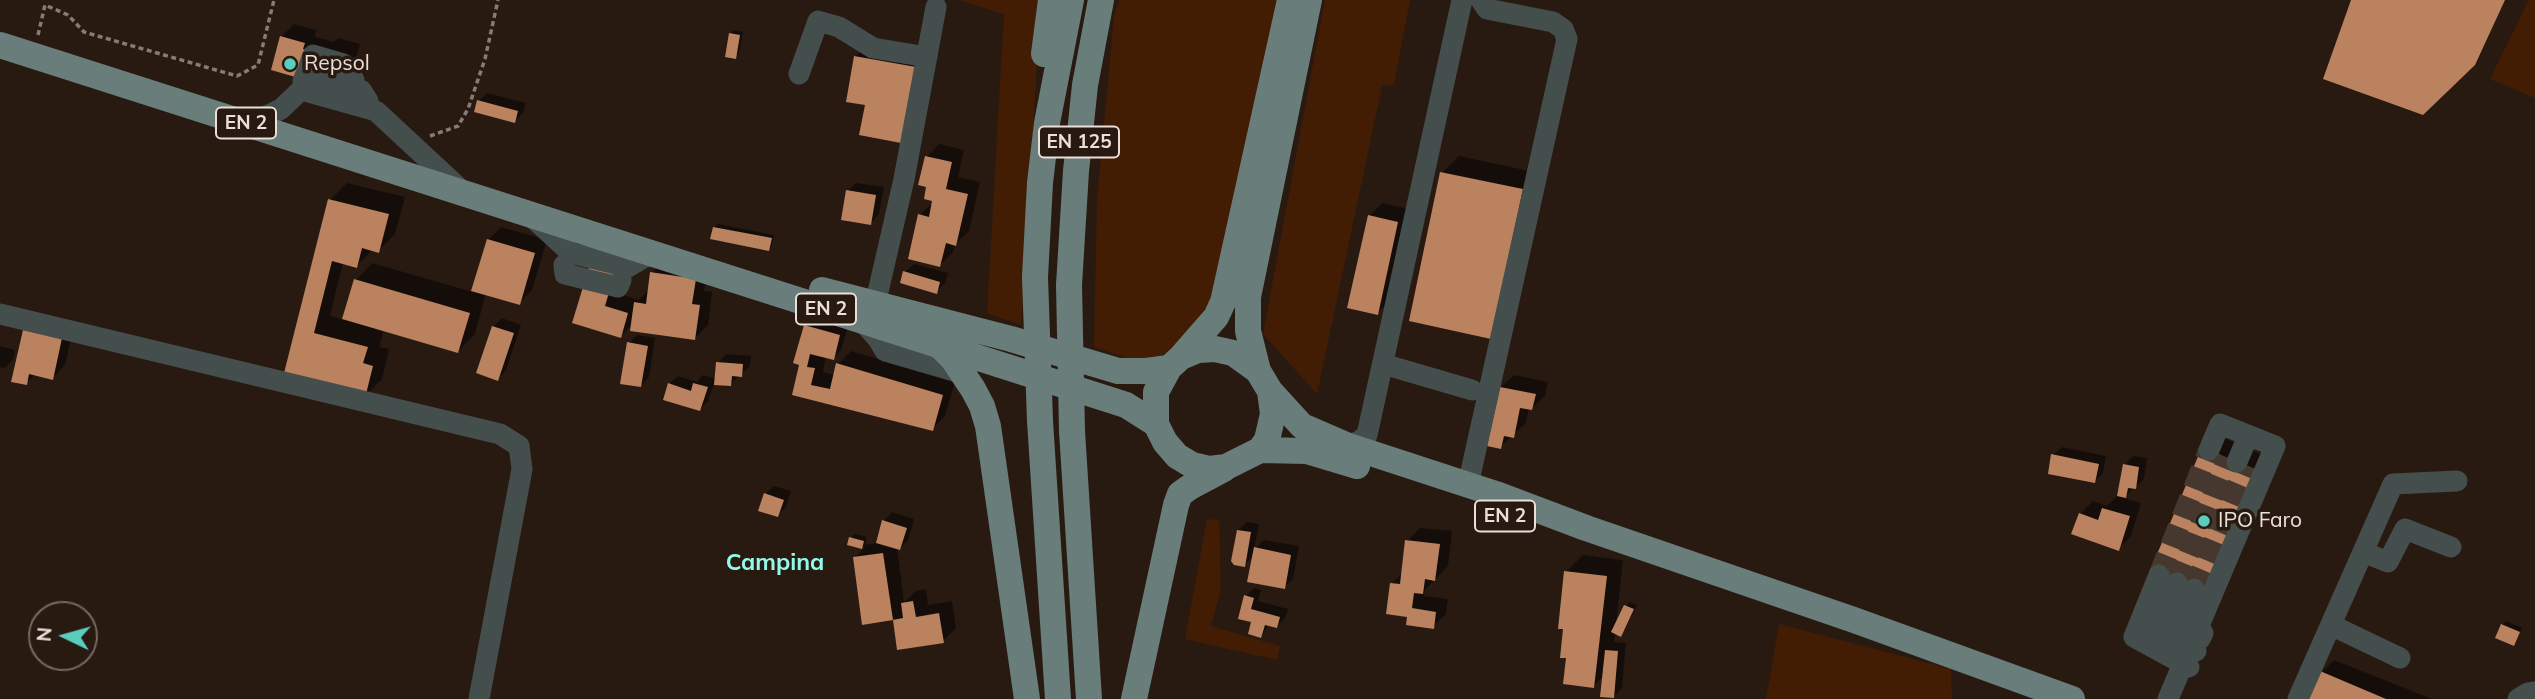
<!DOCTYPE html>
<style>
body{margin:0}
#map{position:relative;width:2535px;height:699px;overflow:hidden;background:#291a11;font-family:Mulish,sans-serif}
canvas{display:block}
.north{position:absolute;left:28px;top:601px;width:70px;height:70px;box-sizing:border-box;background:#291a11;border:2px solid #766961;border-radius:50%;rotate:275deg;font-size:19px;font-weight:700;line-height:28px;text-align:center;color:#eadfd9}
.north::after{content:'';display:block;margin:auto;width:24px;height:32px;background:#59cebf;clip-path:polygon(50% 0,100% 100%,50% 72%,0 100%)}
</style>
<div id="map">
<canvas width="2535" height="699"></canvas>
<div class="north">N</div>
</div>
<script>
const ctx = document.querySelector('canvas').getContext('2d');
ctx.lineJoin = 'round';
function paint(path, color) { ctx.fillStyle = color; ctx.fill(path, 'evenodd'); }
const poly = rows => new Path2D(rows.map(r => 'M' + r).join(''));
function strokePath(path, color, width, dash) { ctx.strokeStyle = color; ctx.lineWidth = width; ctx.lineCap = dash ? 'butt' : 'round'; ctx.setLineDash(dash || []); ctx.stroke(path); }
function write(font, color, halo, rows, align = 'center') {
  ctx.font = font + ' Mulish,sans-serif'; ctx.lineWidth = 7; ctx.setLineDash([]); ctx.textBaseline = 'middle'; ctx.strokeStyle = halo; ctx.fillStyle = color; for (const [text, x, y, turn = 0] of rows) {
    ctx.save(); ctx.translate(x, y); ctx.rotate((+turn || 0) * Math.PI / 180); ctx.textAlign = isNaN(turn) ? turn : align; if (halo) ctx.strokeText(text, 0, 0); ctx.fillText(text, 0, 0); ctx.restore();
  }
}
paint(poly([
 [958,0,1041,0,1021,325,987,313,1004,14],
 [1119,0,1281,0,1215,289,1198,327,1160,357,1130,359,1094,347,1097,200,1114,16],
 [1325,0,1410,0,1394,85,1382,86,1317,394,1263,334],
 [2529,0,2535,0,2535,98,2490,79],
 [1207,519,1219,520,1221,589,1211,626,1280,646,1277,660,1185,639],
 [1779,624,1951,669,1952,699,1766,699]
]), '#421d04');
paint(poly([
 [2353,0,2505,0,2478,59,2422,113],
 [294,24,316,30,315,37,334,42,338,38,360,44,349,83,281,37],
 [734,30,743,32,739,53,735,57,730,34],
 [869,43,928,55,900,142,867,104,856,56],
 [487,93,526,103,523,113,515,121,479,101],
 [939,144,964,150,958,177,980,182,969,231,955,244,953,252,940,265,920,215,935,200,928,186,927,157],
 [1459,156,1539,173,1491,337,1442,173],
 [347,183,405,197,395,234,378,251,373,249,357,266,343,262,330,316,344,320,356,280,372,263,473,292,488,240,501,227,547,240,532,290,519,303,486,293,475,334,458,351,384,329,379,347,389,349,382,379,365,396,285,375,330,200],
 [856,183,884,187,879,214,871,223,848,191],
 [1382,203,1410,209,1390,300,1377,313,1369,216],
 [718,224,774,235,772,245,769,249,714,228],
 [631,246,617,293,639,300,648,290,652,273,665,260,708,266,704,291,712,292,708,325,695,338,633,324,620,336,575,322],
 [914,264,948,273,945,283,936,292,905,272],
 [502,318,521,325,506,370,498,379,493,327],
 [814,318,848,327,841,350,833,358,826,356,823,372,835,375,838,364,851,351,955,382,945,416,932,429,794,394,801,366,805,326],
 [74,326,65,365,52,378,36,374,26,383,13,380],
 [637,335,655,338,649,377,640,386,629,343],
 [0,346,15,350,13,360,4,368,0,367],
 [726,354,751,356,750,366,730,384,714,383,708,401,700,409,669,384,678,376,697,382,703,375,717,379,718,363],
 [1514,375,1548,382,1545,396,1532,408,1529,408,1526,423,1500,447,1501,387],
 [2217,435,2269,458,2217,580],
 [2062,447,2106,456,2103,473,2094,482,2053,455],
 [2133,456,2147,458,2144,479,2123,498,2141,503,2131,536,2118,549,2080,514,2093,501,2107,506,2117,496,2119,497,2125,465],
 [774,486,791,491,786,507,778,515,765,494],
 [892,512,914,519,908,540,900,548,897,547,904,602,916,591,926,589,928,605,952,601,956,628,943,641,899,648,894,618,864,623,855,558,865,547,849,544,851,538,854,534,867,537,865,545,877,543,884,521],
 [1247,522,1259,524,1254,549,1264,540,1299,546,1293,579,1284,587,1254,555,1244,565,1238,530],
 [1420,528,1452,531,1448,566,1425,590,1424,596,1448,599,1446,614,1433,627,1409,616,1392,583,1404,572,1407,541],
 [1583,555,1623,560,1616,624,1629,602,1637,605,1624,631,1620,635,1615,632,1614,642,1626,643,1622,688,1613,697,1604,675,1594,686,1568,657,1566,572],
 [1254,588,1261,590,1258,601,1288,609,1285,618,1277,626,1270,624,1261,636,1246,596],
 [2506,621,2522,628,2514,644,2502,625],
 [2334,660,2432,699,2310,699,2322,672]
]), '#0007');
paint(poly([
 [2351,0,2505,0,2475,65,2423,115,2323,79],
 [729,33,740,35,736,59,725,57],
 [280,36,305,43,303,49,322,54,313,82,271,70],
 [854,56,916,67,901,143,859,135,865,105,846,102],
 [477,100,518,111,515,123,474,112],
 [925,156,952,162,946,189,968,194,956,246,946,243,940,267,908,259,918,214,929,217,932,201,924,199,926,187,918,185],
 [1440,172,1523,189,1491,339,1409,321],
 [846,190,876,195,871,225,841,220],
 [328,199,389,214,379,253,362,248,357,268,332,261,314,333,368,347,363,363,373,366,365,398,283,377],
 [1368,215,1398,222,1378,315,1347,308],
 [713,227,772,238,769,251,710,239],
 [487,239,535,253,520,305,471,291],
 [594,251,619,259,605,306,628,313,621,338,572,323],
 [903,271,940,282,937,294,900,283],
 [650,272,696,279,692,304,700,305,695,340,630,331,634,302,646,304],
 [354,279,470,313,458,353,342,319],
 [804,325,840,335,834,360,810,354,807,367,815,368,811,385,830,389,836,363,943,395,933,431,792,395,799,365,793,363],
 [492,326,514,333,498,381,476,373],
 [23,330,62,338,53,380,29,374,27,385,11,382],
 [627,342,648,346,641,387,620,384],
 [716,362,743,364,742,377,732,376,731,386,714,385],
 [668,383,691,391,693,383,708,387,700,411,663,400],
 [1500,387,1536,394,1532,410,1520,408,1514,438,1504,436,1501,449,1487,446],
 [2202,447,2257,471,2205,595,2150,571],
 [2051,454,2099,464,2095,483,2048,474],
 [2123,464,2139,467,2136,489,2128,488,2126,498,2117,496],
 [764,493,784,500,778,517,758,511],
 [2102,508,2130,516,2119,551,2071,534,2079,513,2098,520],
 [882,520,907,528,900,550,876,543],
 [1237,530,1251,532,1245,567,1234,565,1231,561],
 [849,537,864,541,862,549,847,545],
 [1405,540,1440,544,1435,581,1425,579,1423,594,1414,593,1412,608,1436,612,1434,629,1406,625,1407,617,1386,614,1390,583,1400,584],
 [1254,547,1291,555,1285,589,1247,582],
 [883,553,893,620,862,625,853,557],
 [1564,571,1607,576,1594,688,1563,684,1566,658,1560,658,1563,629,1558,629],
 [1244,595,1254,598,1251,609,1280,617,1277,628,1265,625,1261,638,1248,634,1251,622,1238,619],
 [913,601,916,617,939,613,944,643,897,650,893,620,903,618,901,603],
 [1624,605,1634,609,1621,637,1611,632],
 [2501,624,2520,632,2514,646,2495,638],
 [1605,650,1618,651,1614,698,1600,697],
 [2320,671,2386,699,2308,699]
]), '#bb8260');
strokePath(poly([
 [2159,575,2209,450],
 [2177,583,2228,458],
 [2194,589,2246,465]
]), '#46382f', 21, [21, 10]);
strokePath(poly([
 [38,35,45,5,68,15,84,32,237,76,258,65,274,0],
 [430,136,458,126,468,109,485,59,498,0]
]), '#887b73', 3.5, [5, 3.5]);
strokePath(poly([
 [309,66,313,55,344,64,354,80],
 [799,74,818,21,839,27,873,48,927,57],
 [303,81,306,74,361,90,368,101],
 [250,124,281,109,301,90,376,111,460,189],
 [533,218,571,253,628,267,643,258,655,254],
 [564,265,565,274,618,287,621,280],
 [875,305,904,179,936,7],
 [0,314,500,434,519,446,522,469,479,699],
 [863,322,878,339,885,351,964,374],
 [1383,364,1472,390],
 [1346,445,1358,442,1367,435,1462,0],
 [2237,462,2248,436],
 [1468,485,1567,39,1563,29,1553,22,1487,9,1481,0],
 [2363,552,2388,562,2405,529,2451,547],
 [2159,575,2134,637,2189,667],
 [2177,583,2158,629,2196,651],
 [2194,589,2179,622,2203,633,2200,639],
 [2331,625,2400,658],
 [2168,699,2275,446,2220,424,2209,450],
 [2298,699,2393,484,2457,481],
 [2518,699,2528,693,2535,692]
]), '#444e4c', 21);
strokePath(poly([
 [0,45,1126,405,1156,424],
 [1044,54,1051,0],
 [1035,277,1040,183,1047,123,1071,0],
 [1069,285,1076,171,1085,85,1101,0],
 [822,290,1011,339,1118,371,1146,371,1169,368],
 [940,346,953,359,973,389,982,406,988,426,1027,699],
 [1181,357,1216,317,1223,302,1290,0],
 [1258,371,1248,331,1248,297,1309,0],
 [1270,391,1273,414,1267,440,1260,450,1226,467,1209,469,1192,465,1177,456,1165,442,1156,424,1156,392,1169,368,1181,357,1198,350,1215,349,1233,353,1258,371,1270,391,1302,426,1346,445,1496,494,1586,528,1854,620,2072,699],
 [1040,421,1058,699],
 [1072,431,1089,699],
 [1260,450,1307,451,1357,466],
 [1134,699,1176,505,1180,494,1190,487,1224,469]
]), '#697d7a', 26);
strokePath(poly([
 [1035,277,1040,421],
 [1069,285,1072,431]
]), '#697d7a', 26);
for (const [x, y, r, color] of [
 [290,64,7,"#59cebf"],
 [2204,521,7,"#59cebf"]
]) { const dot = new Path2D(); dot.arc(x, y, r, 0, 2 * Math.PI); ctx.fillStyle = color; ctx.fill(dot); strokePath(dot, '#291a11', 2.5); }
for (const [x, y, w] of [
 [246,123,60],
 [1079,142,80],
 [826,309,60],
 [1505,516,60]
]) { const box = new Path2D(); box.roundRect(x - w / 2, y - 15.5, w, 31, 5); ctx.fillStyle = '#291a11'; ctx.fill(box); strokePath(box, '#eadfd9', 2); }
write('bold 19px', '#eadfd9', null, [
 ["EN 2",246,123],
 ["EN 125",1079,142],
 ["EN 2",826,309],
 ["EN 2",1505,516]
]);
write('21px', '#eadfd9', '#291a11', [
 ["Repsol",304,64],
 ["IPO Faro",2218,521]
], 'left');
write('bold 23px', '#92faeb', '#291a11', [
 ["Campina",775,563]
]);
</script>
